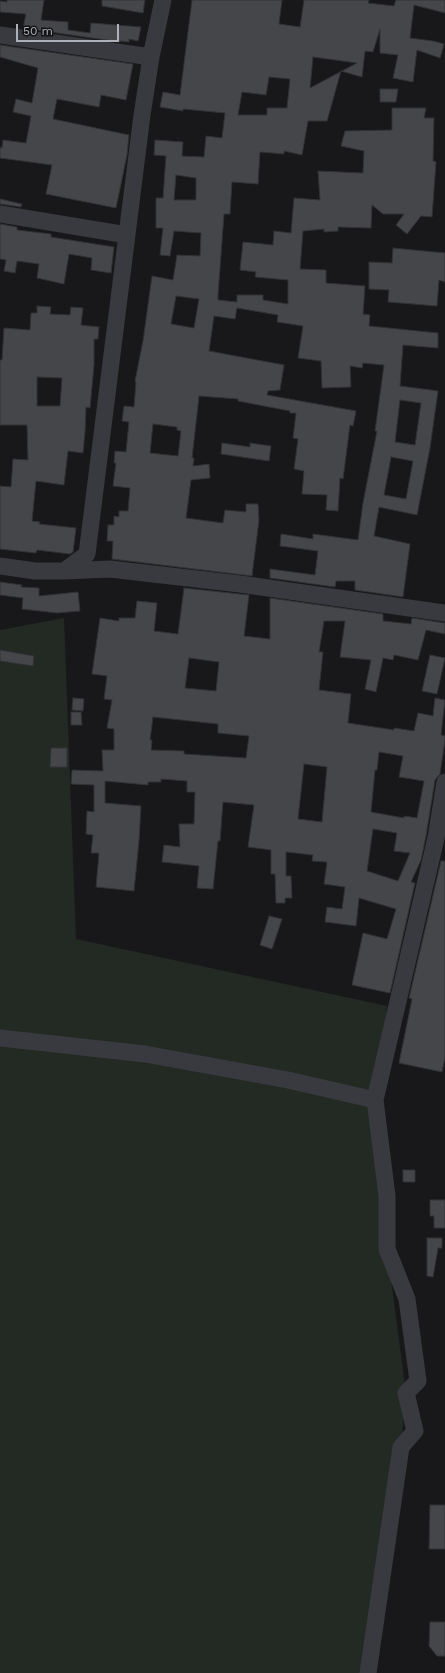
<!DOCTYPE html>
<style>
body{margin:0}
#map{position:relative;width:445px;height:1673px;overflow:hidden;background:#18181a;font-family:"Work Sans",sans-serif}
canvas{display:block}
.scale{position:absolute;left:16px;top:24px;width:103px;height:18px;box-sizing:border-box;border:2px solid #acb0b8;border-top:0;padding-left:5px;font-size:12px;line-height:14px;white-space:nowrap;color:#acb0b8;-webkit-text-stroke:3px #131315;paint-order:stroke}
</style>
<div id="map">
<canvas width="445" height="1673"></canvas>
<div class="scale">50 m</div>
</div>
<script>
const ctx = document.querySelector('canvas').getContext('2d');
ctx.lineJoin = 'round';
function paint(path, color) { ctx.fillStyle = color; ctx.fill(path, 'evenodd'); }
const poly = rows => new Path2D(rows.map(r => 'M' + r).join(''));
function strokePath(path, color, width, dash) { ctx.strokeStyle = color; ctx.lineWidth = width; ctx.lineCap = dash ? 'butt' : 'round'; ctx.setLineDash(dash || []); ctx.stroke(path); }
paint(poly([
 [64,618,76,939,387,1006,375,1100,387,1249,406,1393,401,1447,361,1673,0,1673,0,630]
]), '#222a23');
const building = poly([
 [7,0,44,0,41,20,68,22,68,30,90,33,91,23,141,27,138,41,129,39,129,42,120,41,120,42,23,28,26,14,0,12,0,1,7,2,7,0],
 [102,0,145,0,143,13,102,6,102,0],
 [192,0,282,0,279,24,300,27,304,0,369,0,368,3,394,6,396,0,445,0,445,13,414,5,410,38,433,41,444,44,440,58,417,50,413,82,393,78,398,55,380,53,380,29,373,52,365,51,362,77,341,71,327,121,308,121,302,155,284,151,284,154,260,152,258,184,232,182,230,214,224,214,218,295,218,300,237,302,237,295,263,295,263,300,288,304,288,280,255,277,256,272,240,270,243,242,273,245,274,231,291,233,294,198,320,200,318,171,363,173,364,151,341,146,345,131,392,130,392,108,426,108,424,118,434,118,433,161,436,162,432,217,421,216,407,234,396,225,404,214,383,214,372,205,371,228,338,227,338,231,324,232,324,229,303,231,300,269,326,270,326,283,365,286,363,314,370,315,369,326,438,333,438,348,403,345,400,386,438,391,430,448,417,515,379,507,374,536,410,544,403,597,355,590,355,581,336,581,335,587,270,578,270,569,315,575,318,551,280,546,281,534,313,539,313,534,358,540,363,503,377,431,375,431,384,365,363,363,362,368,350,366,351,387,322,388,321,361,298,358,303,326,277,322,278,315,237,308,235,319,214,316,209,351,284,365,280,390,268,391,267,395,356,411,353,426,350,425,343,479,340,478,338,511,326,510,327,495,302,494,304,471,294,469,298,439,293,438,296,413,290,413,290,411,238,401,238,399,199,396,192,458,194,458,193,466,209,464,210,478,191,480,186,518,223,523,225,510,246,512,246,504,258,504,259,520,252,576,112,559,113,541,107,541,108,525,114,525,114,516,119,517,119,511,128,511,130,488,113,486,116,463,114,463,115,451,126,452,129,422,122,421,124,406,134,407,136,382,135,381,143,341,152,276,173,280,177,255,200,256,201,233,174,231,170,256,160,255,163,228,156,228,156,198,163,198,166,156,154,155,155,140,183,142,182,156,204,157,206,136,222,138,225,113,183,109,183,111,160,107,163,92,180,95,192,0],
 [313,57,357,63,310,88,313,57],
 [269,77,290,79,287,108,267,108,267,115,238,115,242,92,266,95,269,77],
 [176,175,196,178,196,200,174,200,176,175],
 [176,296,199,299,194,328,171,324,176,296],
 [400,400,421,403,415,445,395,442,400,400],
 [153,424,177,427,177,430,181,431,178,456,150,453,153,424],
 [391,457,413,461,406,499,384,495,391,457],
 [0,45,133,64,126,100,101,95,99,107,57,99,53,119,129,135,127,155,116,208,46,194,52,165,0,158,0,147,2,148,3,140,26,143,31,116,13,112,16,99,32,103,38,68,0,57,0,45],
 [380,89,398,89,396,102,380,102,380,89],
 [0,199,22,204,21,207,0,204,0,199],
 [0,224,17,227,17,230,51,234,51,237,114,247,111,273,91,270,92,258,69,254,64,284,37,278,39,264,17,261,15,273,4,271,6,260,0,259,0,224],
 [393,248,445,253,445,282,439,280,437,306,388,302,389,290,369,289,369,262,392,263,393,248],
 [37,306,51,307,50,314,70,315,71,307,83,308,81,325,99,327,98,339,94,339,94,365,90,408,86,407,85,432,83,453,68,451,64,485,36,481,32,521,40,522,39,524,76,528,73,552,70,554,37,550,36,553,0,549,0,486,11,487,13,459,28,460,27,425,0,425,0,360,2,360,4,328,30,330,31,313,37,313,37,306],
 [37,377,62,378,60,406,37,406,37,377],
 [222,443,250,447,250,443,271,446,269,461,221,454,222,443],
 [0,582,22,585,21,587,39,588,39,596,78,592,80,611,57,613,22,609,23,598,0,595,0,582],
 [184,588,249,595,244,636,270,639,270,598,383,614,383,621,411,624,412,618,445,623,445,634,426,630,418,660,394,655,393,660,383,658,376,692,365,689,371,660,340,657,345,621,324,621,319,652,323,652,319,690,351,694,348,723,394,730,394,728,414,731,418,713,433,716,435,698,445,700,441,735,445,736,445,740,440,774,435,780,426,836,421,860,411,882,415,883,390,993,352,985,363,933,387,939,396,909,359,898,356,926,325,922,327,907,342,909,345,887,324,884,327,862,312,861,313,855,286,852,286,876,291,876,292,898,285,898,285,903,276,903,275,874,271,874,271,850,248,847,254,805,223,802,220,841,218,841,213,889,197,888,199,866,162,862,164,845,180,847,179,824,194,824,195,792,187,792,187,781,161,779,161,782,148,782,148,785,105,781,105,803,141,806,139,841,134,891,96,887,99,853,91,853,93,835,86,834,87,811,94,812,94,785,71,784,72,770,103,771,102,750,114,750,114,729,107,728,112,700,104,699,107,676,92,674,100,618,119,621,119,618,135,618,137,601,157,603,154,631,178,634,184,588],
 [189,658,219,662,216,691,185,688,189,658],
 [153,717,218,724,218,733,249,736,246,758,184,754,184,751,151,750,152,740,150,740,153,717],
 [379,752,403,756,399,777,424,781,417,818,404,816,404,818,371,812,375,770,377,770,379,752],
 [304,764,327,767,322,822,298,819,304,764],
 [373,829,397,833,394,851,410,853,398,881,367,871,373,829],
 [0,650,34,656,33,666,0,661,0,650],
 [430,655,445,658,437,694,422,691,430,655],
 [73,698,84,699,83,711,72,710,73,698],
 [71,712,81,712,82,725,71,725,71,712],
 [51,748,67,748,67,767,50,767,51,748],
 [441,861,445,861,445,1057,442,1072,399,1063,412,999,409,998,441,861],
 [269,916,282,919,272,949,260,945,269,916],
 [403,1170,415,1170,415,1182,403,1182,403,1170],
 [430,1200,445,1200,445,1228,434,1228,434,1216,430,1216,430,1200],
 [427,1238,442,1238,442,1248,438,1248,433,1277,427,1276,427,1238],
 [430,1505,445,1505,445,1549,429,1549,430,1505],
 [430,1622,445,1622,445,1656,437,1656,429,1646,430,1622]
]);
paint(building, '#45464a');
strokePath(building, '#323236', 1);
strokePath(poly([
 [0,35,151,57],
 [0,214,127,235],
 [0,566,35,571,64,571,87,554,142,115,151,57,163,0],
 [64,571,110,569,240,584,445,613],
 [0,1038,145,1054,288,1080,375,1100],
 [368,1673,401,1447,415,1431,406,1393,418,1381,407,1299,387,1249,387,1196,375,1100,436,838,445,782]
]), '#393a3f', 17);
</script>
